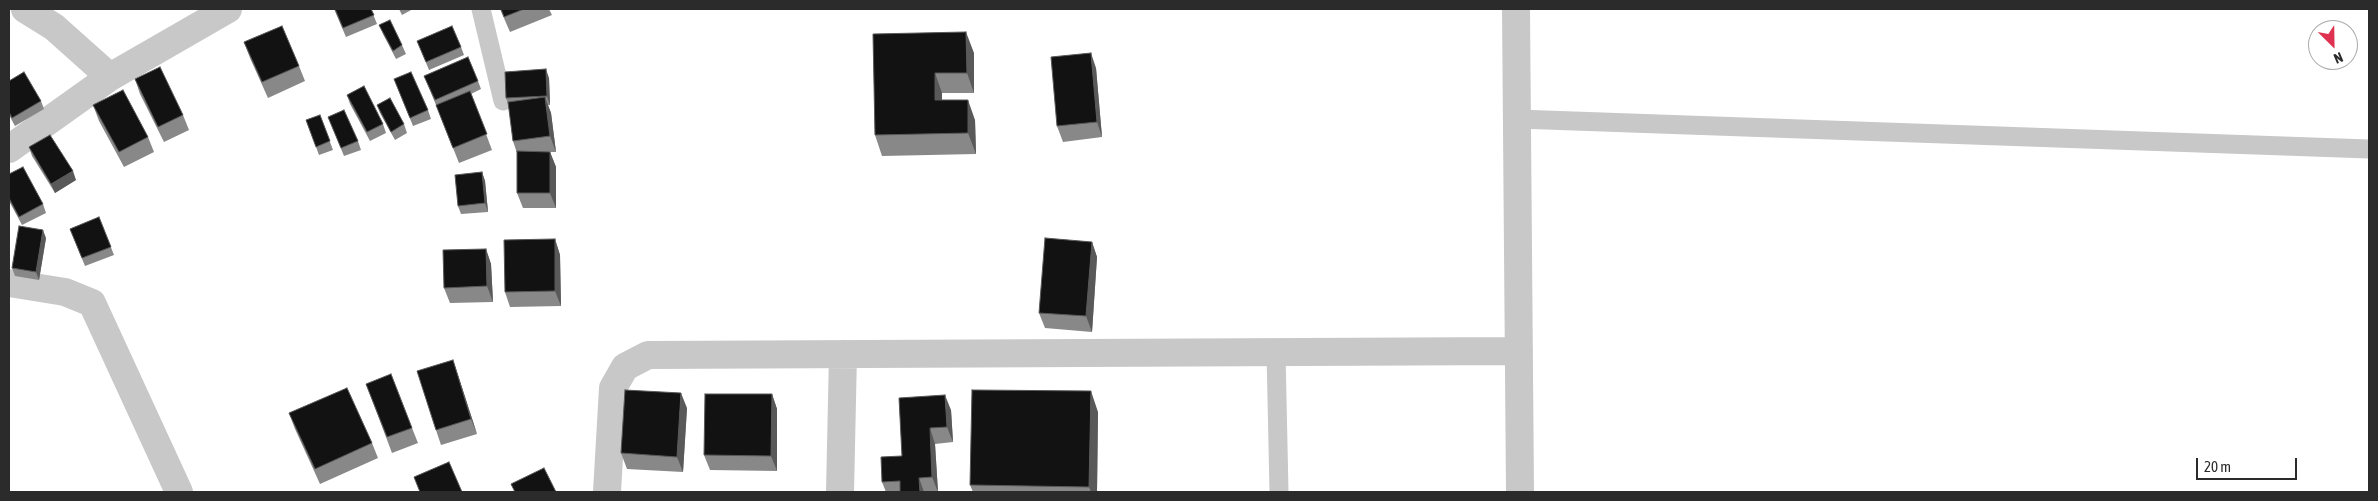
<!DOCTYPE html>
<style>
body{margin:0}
#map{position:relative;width:2378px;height:501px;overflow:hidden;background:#fff;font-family:"Asap Condensed",sans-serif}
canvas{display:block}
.frame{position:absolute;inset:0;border:10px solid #2b2b2b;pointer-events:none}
.north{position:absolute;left:2308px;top:20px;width:50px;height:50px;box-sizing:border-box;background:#fff;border:1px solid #aaa;border-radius:50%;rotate:157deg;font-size:14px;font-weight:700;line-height:20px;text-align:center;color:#2b2b2b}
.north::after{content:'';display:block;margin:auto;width:18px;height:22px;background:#de3250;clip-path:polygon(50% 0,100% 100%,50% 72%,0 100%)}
.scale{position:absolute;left:2196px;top:458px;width:101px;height:22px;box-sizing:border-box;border:2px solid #2b2b2b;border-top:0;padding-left:6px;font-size:15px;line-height:18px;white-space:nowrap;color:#2b2b2b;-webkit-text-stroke:4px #fff;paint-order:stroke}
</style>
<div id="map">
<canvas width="2378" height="501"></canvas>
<div class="frame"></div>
<div class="north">N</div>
<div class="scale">20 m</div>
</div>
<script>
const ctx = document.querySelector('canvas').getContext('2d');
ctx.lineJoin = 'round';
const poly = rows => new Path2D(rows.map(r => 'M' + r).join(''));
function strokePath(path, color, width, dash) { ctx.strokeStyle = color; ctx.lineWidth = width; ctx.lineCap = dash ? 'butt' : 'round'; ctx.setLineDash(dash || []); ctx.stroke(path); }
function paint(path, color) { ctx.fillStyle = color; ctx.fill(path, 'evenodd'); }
strokePath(poly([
 [481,9,503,101],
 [1517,119,2369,149],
 [1276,352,1279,492]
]), '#c8c8c8', 19);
strokePath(poly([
 [25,9,54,27,110,77],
 [1516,9,1520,492],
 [9,149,110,77,228,9],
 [9,283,65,292,92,303,179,492],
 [607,492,613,388,625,367,648,355,1519,351],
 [840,492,843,354]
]), '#c8c8c8', 28);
paint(poly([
 [334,9,371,9,377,24,346,37],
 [399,9,413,9,402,15],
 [500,9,549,9,552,15,510,32],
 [379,25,402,45,406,54,396,59,383,34],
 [873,34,974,53,974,93,942,93,942,100,975,120,976,154,882,156,875,135],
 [417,41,461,47,464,55,429,70],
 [244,42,299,66,305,81,268,98,250,58],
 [1096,68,1102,137,1063,142,1057,126],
 [424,76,478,81,481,89,471,94,492,150,459,163,436,105],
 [549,78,550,105,548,105,551,113,556,152,550,152,556,167,556,208,523,208,517,193,517,153,513,141,509,107,506,98],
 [135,79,183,115,189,130,164,142,140,94],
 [394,79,428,110,431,119,413,126],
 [9,81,41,101,44,109,15,126,9,115],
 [347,95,383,124,386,133,370,141,350,104],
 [93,105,148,137,154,152,124,167,99,121],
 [377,105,404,124,407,133,395,140,380,113],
 [320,115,333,150,319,155,306,120],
 [328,117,358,141,361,150,344,156],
 [29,147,76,180,55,193,32,156],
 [482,172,485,181,488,212,461,214,458,206],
 [9,174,43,204,46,213,22,225,9,201],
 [99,217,114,255,85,266,70,229],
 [46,238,39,280,15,276,12,268],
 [555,239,560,255,561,306,510,307,505,292],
 [1092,242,1097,257,1092,332,1045,328,1039,313],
 [486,249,491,264,493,302,450,303,444,288],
 [453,360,477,434,441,445,436,430],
 [366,384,412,428,418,443,392,453],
 [772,394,777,409,777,471,710,470,704,455],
 [899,398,951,410,953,442,935,444,938,492,886,492,882,482,902,456],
 [687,408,683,472,627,469,621,453],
 [1098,412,1097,492,973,492,970,485],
 [289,413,372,443,378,458,320,484,295,429]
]), '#888');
paint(poly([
 [966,32,974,53,974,93,967,73],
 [1091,53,1096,68,1102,137,1097,122],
 [546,69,549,78,550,105,547,96],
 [935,73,942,93,942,120,935,100],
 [545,97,551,113,556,152,550,136],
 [968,100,975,120,976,154,968,133],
 [550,152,556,167,556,208,550,193],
 [73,171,76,180,55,193,51,184],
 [482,172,485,181,488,212,485,203],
 [43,230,46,238,39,280,36,272],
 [555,239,560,255,561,306,555,291],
 [1092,242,1097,257,1092,332,1086,316],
 [486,249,491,264,493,302,487,286],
 [453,360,458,375,477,434,471,419],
 [1091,391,1098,412,1097,492,1091,492,1089,487],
 [681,393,687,408,683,472,677,457],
 [772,394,777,409,777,471,771,456],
 [945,395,951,410,953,442,947,427],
 [930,428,935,444,938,492,932,477],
 [919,478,924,492,920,492]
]), '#595959');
const building = poly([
 [335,9,371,9,374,15,343,28,335,9],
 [501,9,524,9,504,17,501,9],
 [390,20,402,45,393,51,379,25,390,20],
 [282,26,299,66,262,82,244,42,282,26],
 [452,26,461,47,426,62,417,41,452,26],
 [966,32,967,73,935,73,935,100,968,100,968,133,875,135,873,34,966,32],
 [1091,53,1097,122,1057,126,1051,57,1091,53],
 [468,57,478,81,435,100,424,76,468,57],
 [160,67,183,115,158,127,135,79,160,67],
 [546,69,547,96,506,98,505,72,546,69],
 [24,72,41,101,12,118,9,112,9,81,24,72],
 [411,72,428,110,410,118,394,79,411,72],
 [364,86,383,124,367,132,347,95,364,86],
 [123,90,148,137,119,152,93,105,123,90],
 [470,91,487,134,453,148,436,105,470,91],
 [545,97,550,136,513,141,508,102,545,97],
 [390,98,404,124,391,132,377,105,390,98],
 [344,110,358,141,341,148,328,117,344,110],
 [320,115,330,141,316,147,306,120,320,115],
 [50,135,73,171,51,184,29,147,50,135],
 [517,151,550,152,550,193,517,193,517,151],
 [23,167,43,204,19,217,9,198,9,174,23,167],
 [482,172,485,203,458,206,455,175,482,172],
 [99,217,111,247,82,258,70,229,99,217],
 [19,226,43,230,36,272,12,268,19,226],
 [1045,238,1092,242,1086,316,1039,313,1045,238],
 [555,239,555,291,505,292,504,240,555,239],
 [486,249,487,286,444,288,443,250,486,249],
 [453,360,471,419,436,430,417,371,453,360],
 [391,374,412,428,387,437,366,384,391,374],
 [347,388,372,443,315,469,289,413,347,388],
 [625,390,681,393,677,457,621,453,625,390],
 [972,390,1091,391,1089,487,970,485,972,390],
 [705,394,772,394,771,456,704,455,705,394],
 [945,395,947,427,930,428,932,477,919,478,920,492,900,492,900,481,882,482,881,457,902,456,899,398,945,395],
 [449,462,462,492,420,492,414,477,449,462],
 [544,468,556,492,515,492,511,484,544,468]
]);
paint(building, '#121212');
strokePath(building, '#595959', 1);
</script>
